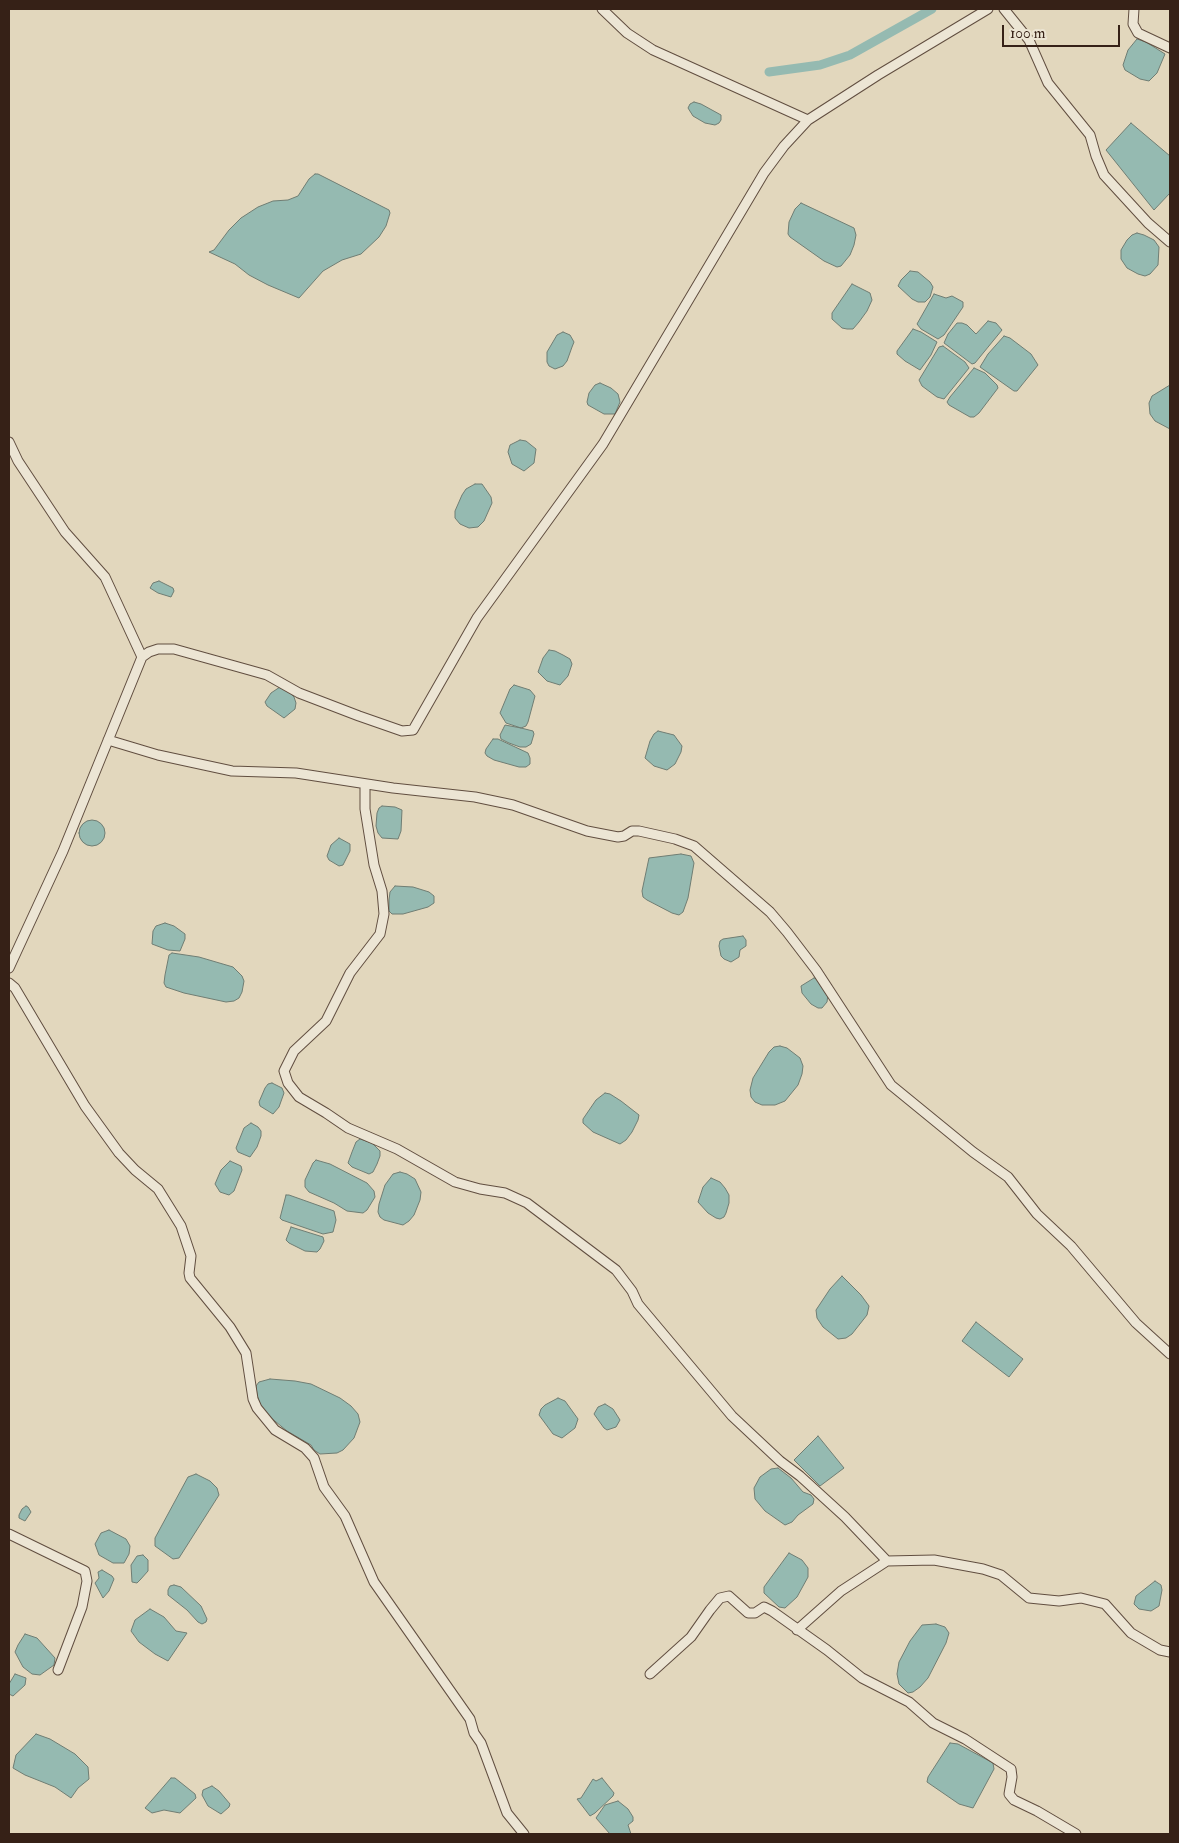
<!DOCTYPE html>
<style>
body{margin:0}
#map{position:relative;width:1179px;height:1843px;overflow:hidden;background:#e2d7bd;font-family:"IM FELL Double Pica",serif}
canvas{display:block}
.frame{position:absolute;inset:0;border:10px solid #362117;pointer-events:none}
.scale{position:absolute;left:1002px;top:25px;width:118px;height:22px;box-sizing:border-box;border:2px solid #362117;border-top:0;padding-left:6px;font-size:15px;line-height:18px;white-space:nowrap;color:#362117;-webkit-text-stroke:4px #ece5d4;paint-order:stroke}
</style>
<div id="map">
<canvas width="1179" height="1843"></canvas>
<div class="frame"></div>
<div class="scale">100 m</div>
</div>
<script>
const ctx = document.querySelector('canvas').getContext('2d');
ctx.lineJoin = 'round';
function paint(path, color) { ctx.fillStyle = color; ctx.fill(path, 'evenodd'); }
const poly = rows => new Path2D(rows.map(r => 'M' + r).join(''));
function strokePath(path, color, width, dash) { ctx.strokeStyle = color; ctx.lineWidth = width; ctx.lineCap = dash ? 'butt' : 'round'; ctx.setLineDash(dash || []); ctx.stroke(path); }
const water = poly([
 [1137,39,1146,42,1165,54,1157,73,1149,81,1140,79,1125,70,1123,65,1128,50,1137,39],
 [694,102,701,104,721,115,721,120,719,123,715,125,705,123,693,116,688,108,690,104,694,102],
 [1131,123,1170,156,1170,193,1154,210,1106,150,1131,123],
 [315,174,318,174,389,210,390,213,386,226,379,237,361,254,342,260,323,271,299,298,268,285,249,275,235,264,209,252,214,250,229,230,241,218,258,207,273,201,288,200,298,196,309,179,315,174],
 [801,203,854,228,856,235,854,245,850,255,841,266,837,267,824,261,790,237,788,234,789,222,795,209,801,203],
 [1137,233,1144,235,1154,240,1159,247,1158,265,1150,274,1145,276,1138,274,1127,268,1121,259,1121,250,1127,240,1132,235,1137,233],
 [910,271,918,272,930,282,933,287,930,297,925,302,918,302,912,299,898,286,901,280,910,271],
 [852,284,870,293,872,300,867,311,859,322,853,329,847,329,842,328,832,319,832,313,852,284],
 [934,294,946,298,952,296,963,302,963,307,944,335,938,339,921,329,917,324,934,294],
 [988,321,996,323,1002,330,975,363,972,364,944,343,948,334,957,323,962,323,967,325,976,334,988,321],
 [913,329,921,332,937,342,931,355,920,370,905,361,897,354,897,351,913,329],
 [563,332,570,335,574,342,572,347,567,361,563,366,555,369,549,366,547,362,547,352,557,335,563,332],
 [1004,336,1010,338,1031,354,1038,365,1017,391,1014,391,980,367,988,354,1004,336],
 [943,346,965,362,969,368,944,399,937,397,922,386,919,380,939,347,943,346],
 [974,368,985,373,997,385,998,388,979,413,974,417,970,417,949,405,947,402,950,397,974,368],
 [600,383,611,388,618,394,620,402,615,414,604,414,588,405,587,402,589,393,595,385,600,383],
 [1170,385,1170,429,1155,421,1150,414,1149,403,1152,396,1170,385],
 [520,440,526,441,536,449,534,463,524,471,512,464,508,452,510,445,520,440],
 [475,484,482,484,491,497,492,503,484,521,478,527,469,528,460,524,455,518,455,511,462,495,466,489,475,484],
 [159,581,173,588,174,591,171,597,158,593,150,588,153,583,159,581],
 [549,650,555,651,563,655,570,659,572,664,568,676,560,685,547,681,538,672,543,658,549,650],
 [514,685,530,690,535,696,528,722,526,726,521,728,533,731,534,734,531,744,526,747,520,747,509,743,501,739,500,735,505,725,521,728,506,723,500,713,510,689,514,685],
 [280,687,288,691,294,697,296,703,295,709,284,718,267,706,265,702,271,693,280,687],
 [658,731,674,735,682,746,681,752,675,764,667,770,654,766,645,758,650,741,654,734,658,731],
 [493,739,498,739,528,753,530,758,530,764,526,767,519,767,494,760,487,756,485,753,486,749,493,739],
 [382,806,395,807,402,810,401,831,398,839,382,838,378,833,376,826,377,813,379,808,382,806],
 '79 833a13 13 0 1 1 26 0a13 13 0 1 1-26 0Z',
 [339,838,350,844,350,851,343,865,339,866,329,860,327,856,331,845,339,838],
 [681,854,691,856,694,863,688,898,683,912,679,915,672,913,647,900,643,897,642,891,649,858,681,854],
 [395,886,413,887,429,892,434,896,434,903,428,907,403,914,392,914,389,911,389,900,390,892,395,886],
 [165,923,174,926,185,934,185,939,180,951,168,950,152,944,153,931,156,926,165,923],
 [743,936,746,940,746,946,740,950,739,957,731,962,724,959,721,956,719,946,720,941,723,939,743,936],
 [172,953,199,957,233,967,242,976,244,981,242,992,239,998,234,1001,226,1002,184,993,166,987,164,983,165,975,169,955,172,953],
 [814,978,817,978,828,994,827,1002,822,1008,818,1008,811,1004,802,993,801,986,814,978],
 [780,1046,787,1048,800,1058,803,1066,802,1074,798,1085,785,1101,775,1105,762,1105,755,1102,751,1097,750,1090,753,1078,769,1052,774,1047,780,1046],
 [272,1083,282,1088,284,1093,279,1107,273,1114,260,1106,259,1102,265,1088,268,1084,272,1083],
 [605,1093,610,1094,621,1101,639,1115,638,1120,632,1132,626,1140,620,1144,593,1132,583,1123,583,1119,596,1100,605,1093],
 [251,1123,258,1127,261,1131,261,1136,257,1147,250,1157,238,1152,236,1148,244,1128,251,1123],
 [360,1139,372,1143,380,1151,380,1156,377,1164,373,1172,369,1174,352,1167,348,1163,352,1152,356,1142,360,1139],
 [316,1160,330,1164,367,1183,374,1191,375,1197,367,1210,363,1213,347,1211,334,1203,309,1192,305,1187,305,1180,313,1163,316,1160],
 [230,1161,241,1166,242,1170,234,1191,229,1195,220,1192,215,1184,221,1170,230,1161],
 [400,1172,407,1174,415,1179,421,1192,420,1200,414,1215,409,1221,403,1225,384,1220,380,1217,378,1212,379,1204,385,1185,393,1174,400,1172],
 [711,1178,720,1182,725,1188,729,1195,729,1203,726,1213,724,1217,720,1219,716,1218,708,1213,698,1202,703,1187,711,1178],
 [286,1195,289,1195,334,1211,336,1220,333,1232,323,1234,282,1220,280,1218,286,1195],
 [291,1227,323,1237,324,1241,320,1249,317,1252,305,1251,289,1243,286,1240,291,1227],
 [842,1276,861,1295,869,1306,867,1315,852,1334,846,1338,838,1339,823,1327,817,1318,816,1310,830,1289,842,1276],
 [976,1322,1023,1359,1009,1377,962,1341,976,1322],
 [270,1379,295,1381,311,1384,340,1398,351,1406,358,1414,360,1422,354,1438,343,1450,337,1453,320,1454,314,1450,311,1445,287,1431,270,1417,261,1407,257,1395,256,1386,259,1382,270,1379],
 [558,1398,565,1401,578,1419,575,1428,562,1438,553,1434,539,1415,541,1409,545,1405,558,1398],
 [605,1404,613,1409,620,1420,616,1427,607,1430,604,1428,594,1414,598,1407,605,1404],
 [818,1436,844,1468,820,1486,794,1460,818,1436],
 [778,1468,791,1478,803,1492,811,1495,814,1499,813,1504,798,1515,792,1522,785,1525,765,1511,755,1499,754,1488,760,1477,771,1469,778,1468],
 [196,1474,210,1481,217,1488,219,1495,179,1558,173,1559,155,1546,155,1538,188,1477,196,1474],
 [26,1506,28,1507,31,1512,25,1521,19,1518,19,1515,22,1509,26,1506],
 [109,1530,126,1539,130,1546,129,1554,124,1563,113,1563,99,1555,95,1544,101,1533,109,1530],
 [789,1553,802,1560,808,1568,808,1577,797,1597,785,1608,779,1607,764,1593,764,1587,789,1553],
 [143,1555,148,1560,148,1571,140,1580,137,1583,132,1582,131,1565,137,1556,143,1555],
 [102,1570,112,1576,114,1579,109,1591,103,1598,95,1583,99,1578,98,1572,102,1570],
 [1155,1581,1161,1585,1162,1590,1159,1606,1151,1611,1139,1609,1134,1604,1136,1596,1155,1581],
 [174,1585,181,1587,201,1606,207,1619,206,1622,202,1624,198,1622,187,1610,168,1595,168,1590,170,1586,174,1585],
 [150,1609,164,1617,176,1631,187,1633,168,1661,155,1654,139,1642,131,1631,135,1620,150,1609],
 [936,1624,945,1627,949,1633,946,1643,928,1678,920,1687,913,1692,908,1693,899,1684,897,1674,899,1662,910,1641,922,1625,936,1624],
 [25,1634,37,1638,55,1658,54,1665,40,1675,32,1674,23,1667,15,1652,18,1645,25,1634],
 [15,1674,26,1678,25,1685,13,1696,9,1694,9,1684,15,1674],
 [36,1734,50,1739,75,1754,88,1767,89,1779,78,1788,71,1798,55,1787,25,1775,13,1768,16,1755,36,1734],
 [950,1743,958,1744,993,1763,994,1769,973,1808,959,1804,927,1782,928,1777,950,1743],
 [171,1778,175,1778,195,1794,196,1798,180,1813,164,1810,152,1813,145,1808,171,1778],
 [602,1778,614,1793,613,1796,595,1813,590,1816,577,1799,581,1798,593,1779,596,1781,602,1778],
 [212,1786,219,1791,230,1804,229,1807,221,1814,208,1806,202,1795,203,1790,212,1786],
 [618,1801,628,1809,633,1817,633,1821,628,1825,631,1834,610,1834,596,1818,605,1805,618,1801]
]);
paint(water, '#95bab1');
strokePath(water, '#6f7d73', 1);
strokePath(poly([
 [769,72,820,65,850,55,932,9]
]), '#95bab1', 9);
const minor = poly([
 [602,9,627,33,653,50,808,120],
 [1004,9,1029,40,1048,83,1090,135,1096,156,1104,175,1148,223,1170,242],
 [1134,9,1133,24,1138,33,1170,48],
 [9,442,18,461,65,532,105,577,142,657],
 [108,740,158,755,232,771,296,773,393,788,475,797,513,805,587,831,618,837,624,836,632,831,639,831,675,839,694,846,770,912,787,932,816,970,891,1085,973,1152,1008,1177,1037,1214,1071,1246,1136,1323,1170,1354],
 [365,784,365,809,374,865,382,891,384,914,380,934,350,973,326,1021,294,1051,284,1071,288,1083,299,1097,326,1113,348,1128,397,1149,455,1182,480,1189,505,1193,527,1203,616,1270,632,1291,638,1304,732,1416,780,1461,800,1476,845,1517,887,1561],
 [9,968,63,851,142,657,149,652,158,649,174,649,267,675,299,693,359,716,402,731,413,730,477,618,603,444,764,173,784,146,808,120,878,75,988,9],
 [9,983,15,988,85,1106,119,1153,135,1170,158,1189,181,1226,191,1256,189,1273,190,1278,230,1327,246,1353,253,1399,257,1408,275,1430,305,1448,314,1458,324,1487,345,1516,374,1582,470,1719,474,1733,481,1743,507,1813,524,1834],
 [9,1534,85,1571,87,1581,82,1607,58,1670],
 [797,1630,841,1591,887,1561,934,1560,983,1569,1001,1575,1029,1598,1059,1601,1081,1598,1105,1604,1131,1633,1160,1650,1170,1652],
 [650,1674,691,1637,710,1610,720,1598,729,1596,748,1613,755,1613,764,1607,772,1611,827,1650,862,1678,909,1702,933,1723,965,1739,1011,1769,1012,1777,1009,1794,1014,1800,1037,1811,1076,1834]
]);
strokePath(minor, '#614e40', 11);
strokePath(minor, '#ece5d4', 9);
</script>
